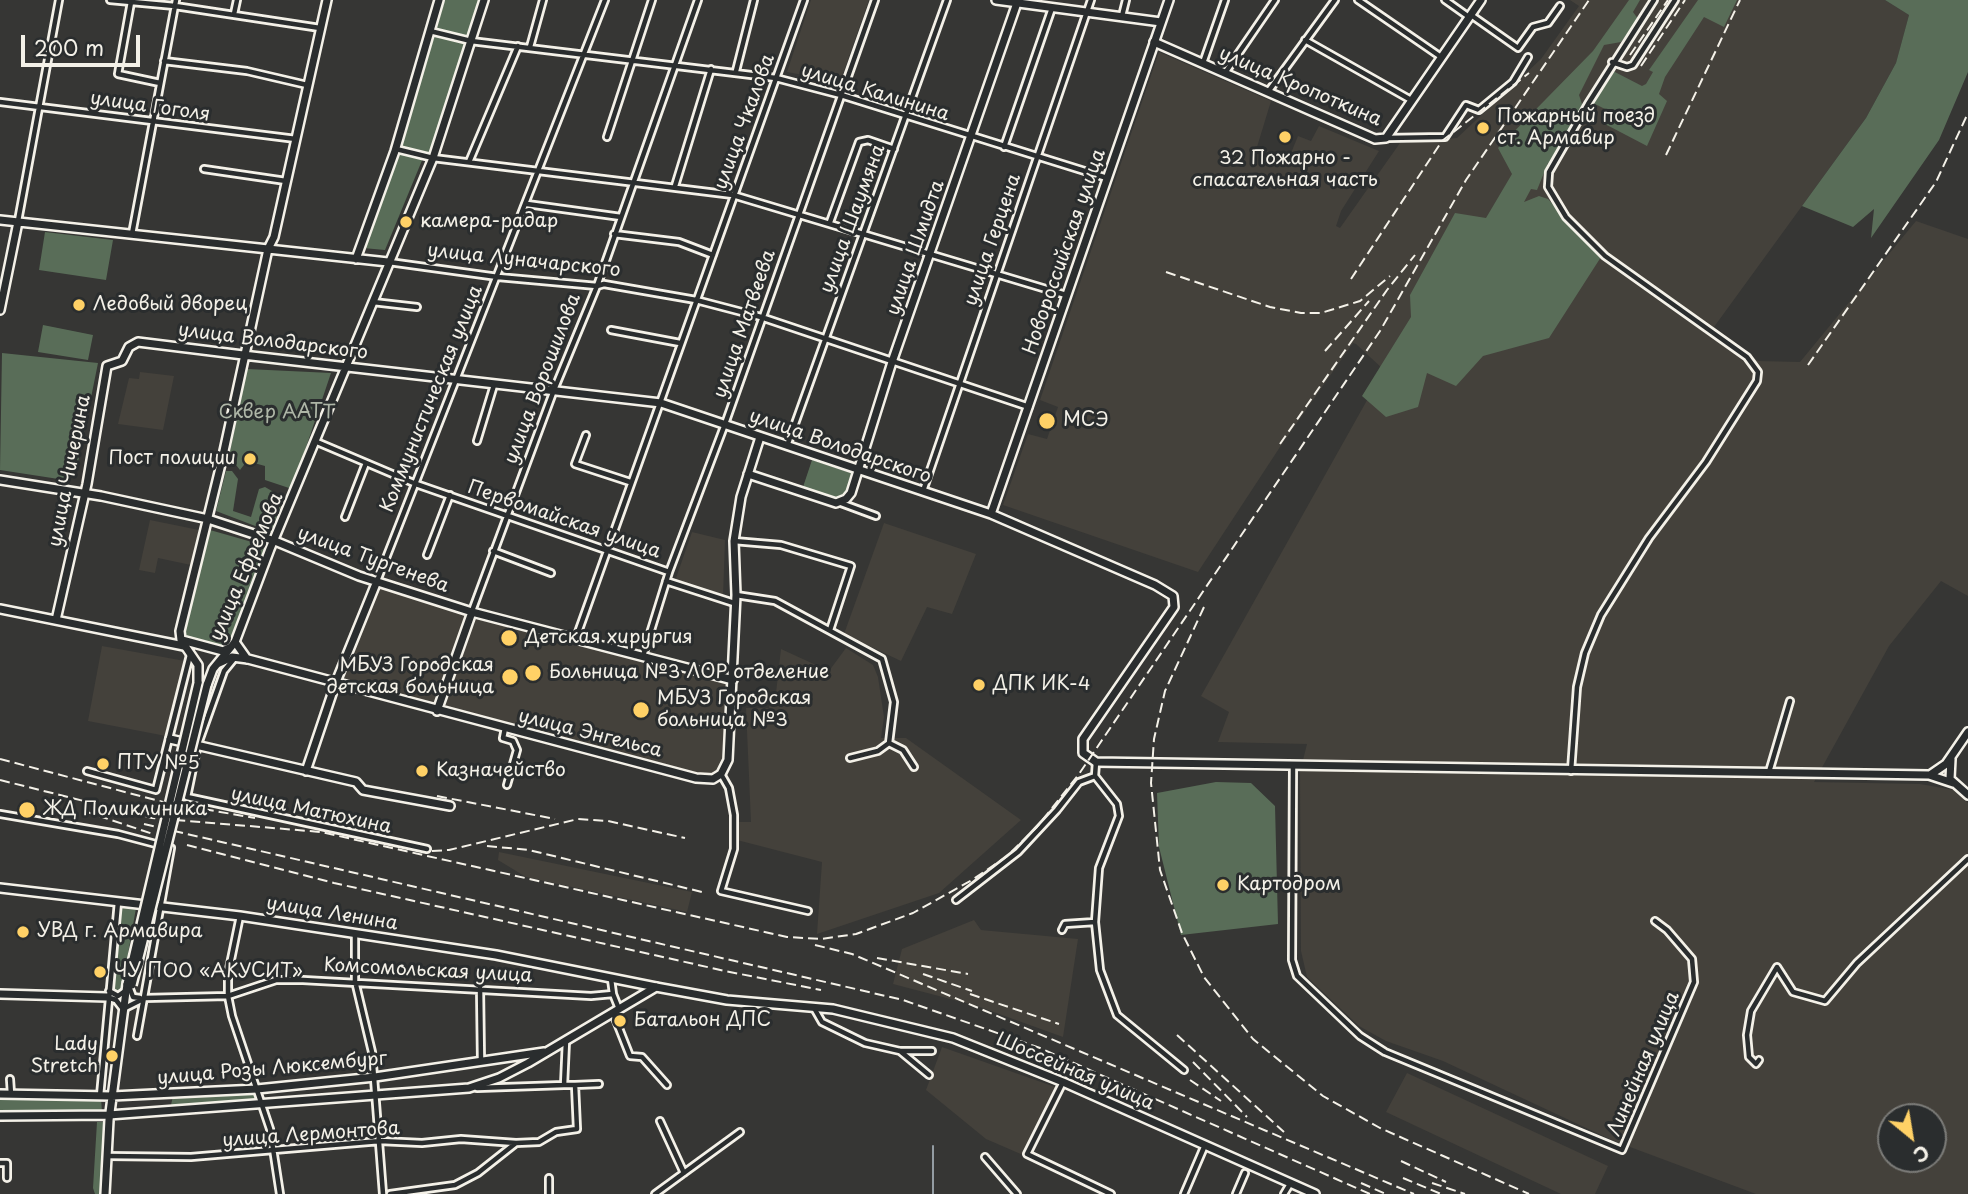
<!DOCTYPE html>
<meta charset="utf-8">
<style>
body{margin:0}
#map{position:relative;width:1968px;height:1194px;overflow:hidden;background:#363634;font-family:"Playpen Sans",sans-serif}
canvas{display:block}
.north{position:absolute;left:1877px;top:1103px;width:70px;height:70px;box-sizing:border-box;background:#2a2d2e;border:2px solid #7b7b78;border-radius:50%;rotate:150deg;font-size:19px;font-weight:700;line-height:28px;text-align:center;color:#f4f1e8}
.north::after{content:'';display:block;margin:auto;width:24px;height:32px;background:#ffd166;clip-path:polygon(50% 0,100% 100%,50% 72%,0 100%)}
.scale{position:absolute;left:21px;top:35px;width:119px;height:32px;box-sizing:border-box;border:4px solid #f4f1e8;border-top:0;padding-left:9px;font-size:21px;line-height:24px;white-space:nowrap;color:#f4f1e8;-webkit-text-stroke:5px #2a2d2e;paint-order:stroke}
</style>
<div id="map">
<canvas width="1968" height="1194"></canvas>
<div class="north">С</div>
<div class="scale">200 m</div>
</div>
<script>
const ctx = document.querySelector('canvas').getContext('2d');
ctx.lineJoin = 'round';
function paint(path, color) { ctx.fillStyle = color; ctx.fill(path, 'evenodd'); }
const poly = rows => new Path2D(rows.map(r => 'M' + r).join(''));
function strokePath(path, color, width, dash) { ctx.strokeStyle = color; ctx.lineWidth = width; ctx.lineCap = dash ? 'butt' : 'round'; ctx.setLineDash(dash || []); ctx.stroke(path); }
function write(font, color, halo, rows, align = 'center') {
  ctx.font = font + ' "Playpen Sans",sans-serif'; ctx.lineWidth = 6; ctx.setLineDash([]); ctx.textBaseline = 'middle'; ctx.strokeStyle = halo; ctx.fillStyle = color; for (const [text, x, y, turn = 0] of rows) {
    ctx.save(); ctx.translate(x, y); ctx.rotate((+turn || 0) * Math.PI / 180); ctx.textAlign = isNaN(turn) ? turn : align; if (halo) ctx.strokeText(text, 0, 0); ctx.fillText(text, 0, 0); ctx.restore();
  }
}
paint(poly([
 [811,0,869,0,840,82,787,72],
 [1570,0,1885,0,1909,15,1896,63,1866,118,1714,327,1758,361,1800,362,1916,221,1968,239,1968,596,1941,581,1889,646,1814,782,1920,784,1954,790,1968,803,1968,1194,1756,1194,1614,1141,1443,1061,1386,1041,1359,1026,1307,977,1301,951,1300,772,1307,744,1218,742,1229,712,1201,696,1384,370,1356,344,1353,343,1280,447,1198,572,1003,505,1028,434,1047,439,1058,407,1040,400,1159,52,1271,101,1257,147,1289,158,1298,136,1311,141,1319,126,1379,151,1341,211,1336,226,1340,228,1400,143,1457,138,1541,59,1579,6],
 [1891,1117,1933,1117,1933,1159,1891,1159],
 [140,372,174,376,163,430,118,424,129,378,139,379],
 [150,520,199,530,191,565,158,558,155,573,139,570],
 [884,523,976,554,952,614,927,607,901,661,844,634],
 [692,532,725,540,723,597,675,581],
 [378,585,468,615,436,707,342,681],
 [474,617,728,684,721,771,715,777,444,709],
 [102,646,185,661,166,736,88,721],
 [846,648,873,665,878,677,884,717,881,738,906,738,1021,820,939,893,817,934,822,862,737,840,737,822,751,822,746,708,769,708,770,695,776,693,781,649,829,671],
 [499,852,692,892,687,912,526,877,498,860],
 [974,920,981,930,1078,939,1063,1037,977,1006,893,984,902,949],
 [942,1047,1058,1088,1023,1155,986,1139,926,1090],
 [1407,1073,1608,1166,1595,1194,1561,1194,1386,1112]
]), '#44413b');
paint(poly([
 [445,0,480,0,466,39,436,30],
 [1629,0,1640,0,1633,12,1638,19,1621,42,1604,45,1579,95,1583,107,1553,161,1548,163,1537,190,1531,189,1524,202,1539,196,1548,199,1601,257,1549,338,1483,356,1456,386,1427,373,1418,407,1386,417,1362,396,1411,317,1410,295,1455,213,1486,218,1512,174,1498,148,1593,51],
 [1698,0,1737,0,1724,27,1704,17,1665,77,1659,94,1667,101,1647,146,1603,123,1607,110,1591,102,1611,70,1642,86,1646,84,1653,72,1649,70],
 [1885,0,1968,0,1968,72,1939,140,1871,238,1874,209,1853,227,1802,206,1866,118,1896,63,1909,15],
 [435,34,465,43,429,154,400,148],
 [397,153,423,158,385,250,363,248],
 [45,232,113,240,106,280,39,270],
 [43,325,93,335,88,360,38,352],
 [2,353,98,363,76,472,65,480,0,470],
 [247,369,331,373,292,489,265,480,265,466,247,461,240,470,229,456],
 [812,460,854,474,849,490,837,498,803,487],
 [226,471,232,471,238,479,233,511,251,517,259,489,265,487,284,498,271,532,216,511],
 [210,530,266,546,230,640,223,648,185,639,182,632],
 [1216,782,1251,783,1275,806,1278,924,1181,935,1159,847,1157,793],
 [119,906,136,908,122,988,116,994,110,987],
 [254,1091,258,1102,174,1108,171,1105,173,1096],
 [0,1096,101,1098,102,1112,0,1112],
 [97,1122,104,1122,100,1194,95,1194,93,1188]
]), '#596d58');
strokePath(poly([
 [933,1194,933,1146]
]), '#939ca2', 2);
const street = poly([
 [110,0,175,6,320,28],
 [1358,0,1441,57],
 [1445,0,1469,17],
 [131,2,118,74,160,83],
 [234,14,237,0],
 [1471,15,1518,48,1533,27,1548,23,1560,6],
 [1122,16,1126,0],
 [430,31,471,41,776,78,841,95,1107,178],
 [1305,40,1411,100],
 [530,47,543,0],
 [164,61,247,71,307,85],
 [1612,62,1627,67,1633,65,1675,0],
 [1203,63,1225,0],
 [736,71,754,0],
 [1225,73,1275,0],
 [1268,92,1335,0],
 [0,102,296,139],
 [607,137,652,0],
 [1387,138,1445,137,1466,105,1479,110,1513,82,1528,57],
 [1004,147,1052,8],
 [396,149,433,158,733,195,1066,295],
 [469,162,518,46],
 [204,169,286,181],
 [675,186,711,69],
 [527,204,621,217],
 [18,221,59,0],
 [830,222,859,142,868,140,894,149],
 [132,234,176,0],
 [614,234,679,242,713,255],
 [389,262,498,277,597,286,604,284,696,300,761,317,1029,407],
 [373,302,417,307],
 [611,330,680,343],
 [586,435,575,464,630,482],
 [477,441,494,385],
 [317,442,416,484,669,572],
 [787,446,947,0],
 [923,491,1091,0],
 [841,503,876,516],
 [345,517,366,463],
 [734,541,781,545,851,566,830,630],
 [493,551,551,573],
 [427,555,450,495],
 [377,581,605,0],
 [666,581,734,603],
 [736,595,775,601,882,659,894,702,889,743,878,751,850,758],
 [472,611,554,390,597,286,698,0],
 [576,638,804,0],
 [643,656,669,572,725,424,875,0],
 [233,660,224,671,198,744,187,797,427,849],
 [505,728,503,738,513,741,517,750,507,785],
 [889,743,903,750,914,767],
 [1293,766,1292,960,1297,976,1360,1036,1385,1052,1622,1150,1694,982,1692,959,1667,930,1655,921],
 [87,771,156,790,190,655],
 [1571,771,1577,687,1585,653,1601,615,1649,538,1706,462,1757,381,1758,372,1747,357,1605,256,1566,217,1548,187,1549,172,1588,104,1654,0],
 [1769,772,1790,701],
 [721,774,729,788,734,815,734,849,721,891,808,911],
 [1095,776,1096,762],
 [0,814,118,834,171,848,137,1036],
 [956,900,1018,852,1057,810,1079,782,1095,776],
 [240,916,228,974,228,996,232,1016,270,1129,280,1194],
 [1095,922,1100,970,1117,1015,1184,1070],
 [1062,930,1065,924,1095,922,1099,868,1119,816,1117,804,1095,776],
 [355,934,355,981,372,1052,383,1194],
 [480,988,481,1061],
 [130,989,133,997,140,998],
 [109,991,118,996,125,991],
 [613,994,619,1009],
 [107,997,116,1000,123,1009,145,998,228,996,276,980,303,980,591,996,613,994,611,979],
 [814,1008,822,1022,865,1043,900,1051,932,1051],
 [613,1013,630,1056,642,1057,667,1085],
 [900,1051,929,1075],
 [1759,1060,1756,1064,1749,1057,1747,1035,1751,1011,1777,967,1793,992,1825,1001,1857,963,1968,859],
 [10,1079,11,1094],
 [1063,1082,1027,1154,1111,1194],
 [575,1085,599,1084],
 [477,1088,564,1085],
 [100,1096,118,902],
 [660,1121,684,1173],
 [107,1156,191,1157,380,1141,422,1143,461,1139,516,1143],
 [985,1157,1017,1194],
 [0,1163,7,1163,7,1178],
 [390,1194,455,1185,478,1173,516,1143,539,1142,556,1132,577,1129,575,1085,564,1085,566,1041],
 [549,1194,549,1178],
 [655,1194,740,1132],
 [1184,1194,1205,1145],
 [1236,1194,1245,1173],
 [1284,1194,1290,1184]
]);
const secondary = poly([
 [1154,42,1375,139,1386,138,1481,0],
 [0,220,268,249,274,237,327,0],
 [0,310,18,222],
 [748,474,836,503,846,499,851,493,892,362,1018,0],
 [208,519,275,541,359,576,472,612,733,680],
 [0,609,184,646],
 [56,620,87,484,107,366,122,361,129,347,138,342,243,355],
 [235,642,247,659],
 [219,663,232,657,248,659,696,778,713,779,721,774,728,760,736,595,734,541,741,497,760,437],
 [437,711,472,612],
 [170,739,356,782,363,790,450,806],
 [306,771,336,682,377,581],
 [0,888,240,916,496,955,656,987],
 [0,994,107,997]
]);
const primary = poly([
 [996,0,1161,22],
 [356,259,395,151,439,0],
 [243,355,661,403,991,514,1155,585,1173,596,1174,607,1083,739,1083,753,1096,762,1929,775,1953,783],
 [0,480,101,496,208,519],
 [991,514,1169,0],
 [182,640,223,651,231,647],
 [198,683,198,665,181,640,180,631,222,460,268,249,388,262],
 [207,685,213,669,235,642,270,549,433,158,484,0],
 [1951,759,1950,779,1968,795],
 [1930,775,1946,764,1968,732],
 [0,1094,112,1096,257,1089,375,1077,544,1052],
 [0,1116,109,1115,469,1088,499,1078,528,1063,656,987,727,1000,833,1009,953,1038,1063,1082,1315,1194],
 [105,1194,109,1120,127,984]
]);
strokePath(street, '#f4f1e8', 10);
strokePath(secondary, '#f4f1e8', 12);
strokePath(primary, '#f4f1e8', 12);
strokePath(street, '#2a2d2e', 4.5);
strokePath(secondary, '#2a2d2e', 7);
strokePath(primary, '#2a2d2e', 7);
strokePath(poly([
 [1630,55,1668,0],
 [1641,66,1685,0],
 [1666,155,1740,0],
 [1166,272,1270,307,1301,313,1321,313,1360,301,1390,276],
 [1351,279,1442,141,1529,73],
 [1325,351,1369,301],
 [1808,365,1936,182,1968,113],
 [1280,444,1387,290,1415,255],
 [1204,607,1165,691,1154,739,1151,783,1160,870,1182,933,1204,977,1253,1039,1323,1096,1380,1128,1529,1194],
 [0,759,163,802,255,818],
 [0,780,152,818,321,832,787,937,821,939,856,934,913,913,972,880,1006,857,1037,827,1079,774,1380,331,1466,180,1589,0],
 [437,796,555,819],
 [84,811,153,834],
 [144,824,903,1000,1040,1048,1370,1194],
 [187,845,334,883,725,971,821,990],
 [487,846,529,850,702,892],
 [432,851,449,850,578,819,608,821,685,838],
 [815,945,852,954,1414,1194],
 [877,958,968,974],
 [923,974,972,991],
 [970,994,1059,1024],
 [1177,1035,1284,1132],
 [1193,1062,1247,1117],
 [1190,1080,1221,1101],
 [1401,1161,1446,1182],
 [1403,1178,1441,1194],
 [1361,1183,1386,1194],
 [1432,1183,1465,1194]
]), '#f4f1e8', 2, [10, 5]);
const primaryBridge = poly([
 [127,984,198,683],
 [132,985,207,685]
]);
strokePath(primaryBridge, '#f4f1e8', 12, []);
strokePath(primaryBridge, '#2a2d2e', 7);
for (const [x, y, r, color] of [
 [1483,128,7,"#ffd166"],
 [1285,137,7,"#ffd166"],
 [406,222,7,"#ffd166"],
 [79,305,7,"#ffd166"],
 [1047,421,9,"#ffd166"],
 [250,459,7,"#ffd166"],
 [509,638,9,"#ffd166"],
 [533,673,9,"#ffd166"],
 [510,677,9,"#ffd166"],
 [979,685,7,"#ffd166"],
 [641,710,9,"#ffd166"],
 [103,764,7,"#ffd166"],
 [422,771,7,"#ffd166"],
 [27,810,9,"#ffd166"],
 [1223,885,7,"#ffd166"],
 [23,932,7,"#ffd166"],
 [100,972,7,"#ffd166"],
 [620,1021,7,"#ffd166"],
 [112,1056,7,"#ffd166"]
]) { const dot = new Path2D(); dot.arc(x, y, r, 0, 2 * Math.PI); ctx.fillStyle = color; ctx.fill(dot); strokePath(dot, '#2a2d2e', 2.5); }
write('19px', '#f4f1e8', '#2a2d2e', [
 ["улица Кропоткина",1300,87,23],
 ["улица Калинина",875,93,17],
 ["улица Гоголя",150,107,8],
 ["улица Чкалова",745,122,-70],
 ["улица Шаумяна",853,219,-70],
 ["улица Герцена",993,240,-71],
 ["улица Шмидта",916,248,-71],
 ["Новороссийская улица",1065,252,-71],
 ["улица Луначарского",524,261,6],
 ["улица Матвеева",745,324,-71],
 ["улица Володарского",273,342,7],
 ["улица Ворошилова",543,379,-69],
 ["Коммунистическая улица",432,399,-68],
 ["улица Володарского",840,447,19],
 ["улица Чичерина",70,471,-79],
 ["Первомайская улица",564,520,19],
 ["улица Тургенева",373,560,20],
 ["улица Ефремова",247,567,-67],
 ["улица Энгельса",590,734,14],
 ["улица Матюхина",311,811,12],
 ["улица Ленина",332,914,9],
 ["Комсомольская улица",428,971,3],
 ["Линейная улица",1644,1064,-67],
 ["улица Розы Люксембург",272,1069,-5],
 ["Шоссейная улица",1075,1072,23],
 ["улица Лермонтова",311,1135,-4]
]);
write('19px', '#f4f1e8', '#2a2d2e', [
 ["Пожарный поезд",1497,117],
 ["ст. Армавир",1497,139],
 ["32 Пожарно -",1285,159,"center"],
 ["спасательная часть",1285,181,"center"],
 ["камера-радар",420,222],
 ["Ледовый дворец",93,305],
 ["МСЭ",1063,421],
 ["Пост полиции",236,459,"right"],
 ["Детская хирургия",525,638],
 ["МБУЗ Городская",494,666,"right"],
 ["детская больница",494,688,"right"],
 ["Больница №3 ЛОР отделение",549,673],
 ["ДПК ИК-4",993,685],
 ["МБУЗ Городская",657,699],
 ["больница №3",657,721],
 ["ПТУ №5",117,764],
 ["Казначейство",436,771],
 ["ЖД Поликлиника",43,810],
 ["Картодром",1237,885],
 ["УВД г. Армавира",37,932],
 ["ЧУ ПОО «АКУСИТ»",114,972],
 ["Батальон ДПС",634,1021],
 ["Lady",98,1045,"right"],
 ["Stretch",98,1067,"right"]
], 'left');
write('19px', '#aeb6a7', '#2a2d2e', [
 ["Сквер ААТТ",277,413]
]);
</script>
